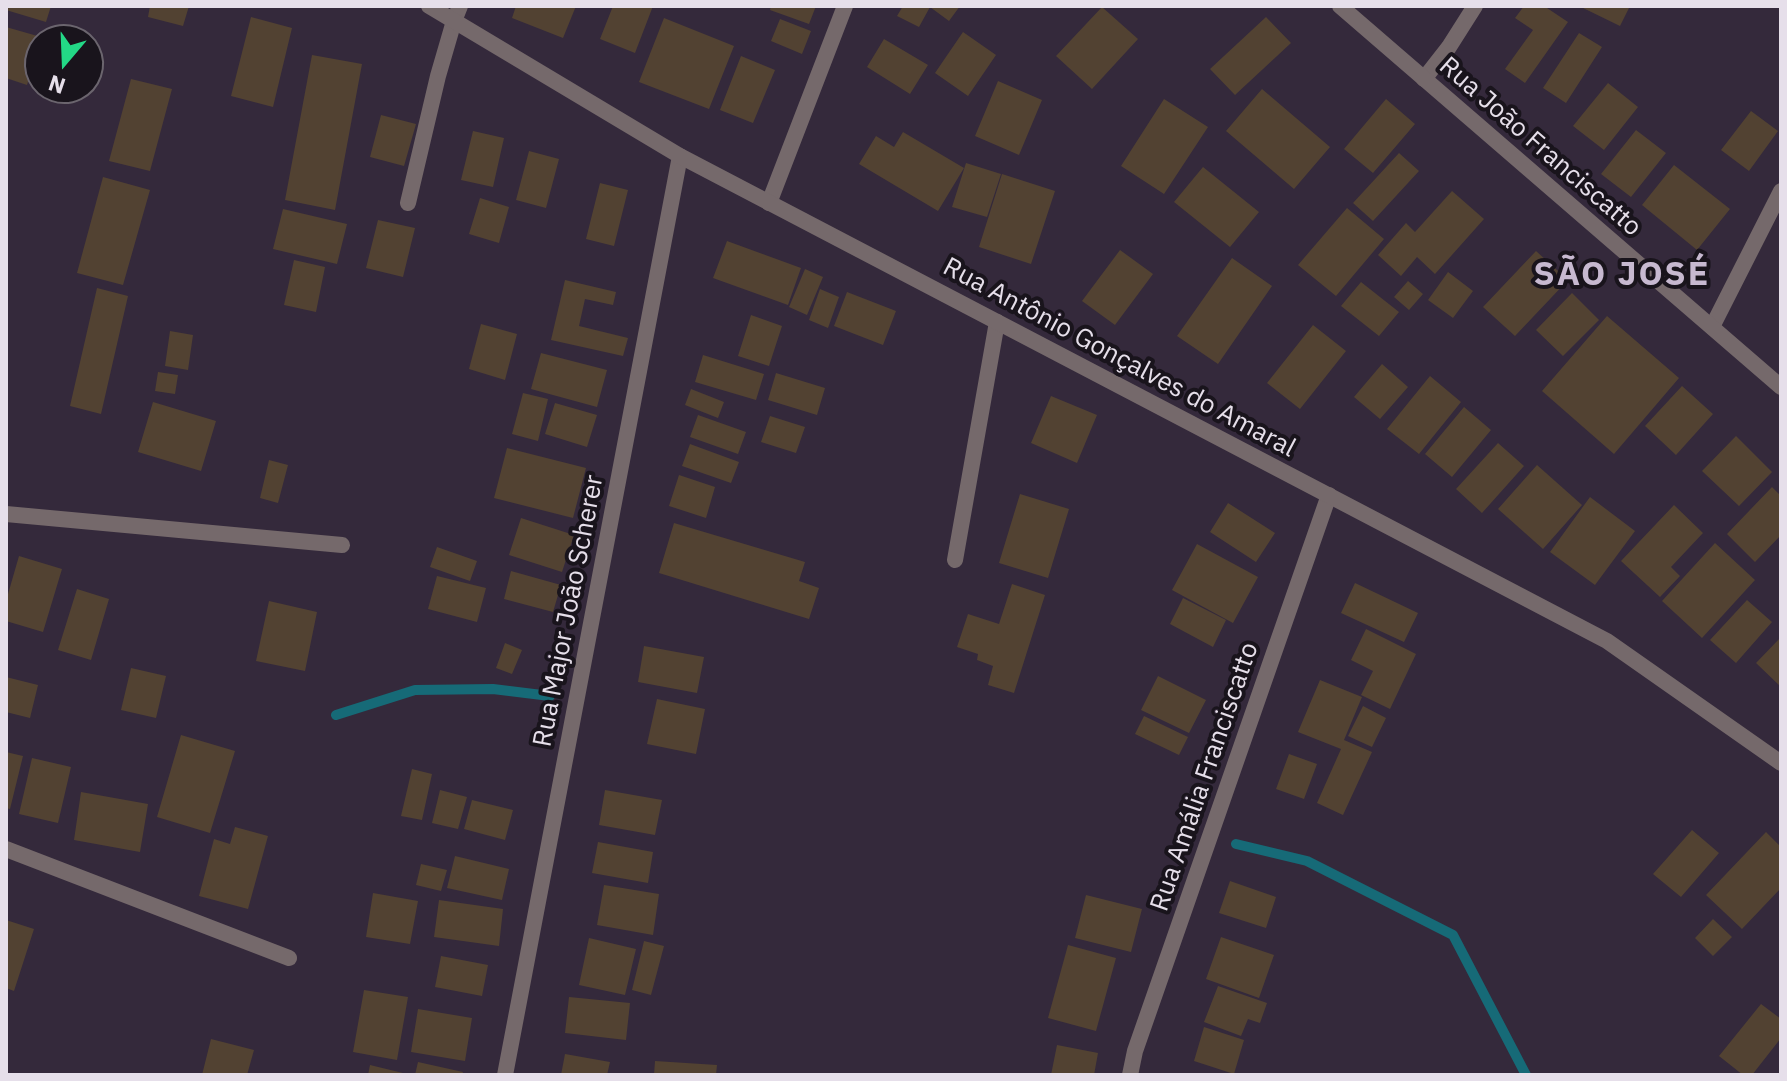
<!DOCTYPE html>
<meta charset="utf-8">
<style>
body{margin:0}
#map{position:relative;width:1787px;height:1081px;overflow:hidden;background:#34293b;font-family:"IBM Plex Sans",sans-serif}
canvas{display:block}
.frame{position:absolute;inset:0;border:8px solid #e6dfea;pointer-events:none}
.north{position:absolute;left:24px;top:24px;width:80px;height:80px;box-sizing:border-box;background:#19141c;border:2px solid #6b656e;border-radius:50%;rotate:199deg;font-size:22px;font-weight:700;line-height:32px;text-align:center;color:#e6dfea}
.north::after{content:'';display:block;margin:auto;width:28px;height:36px;background:#23d886;clip-path:polygon(50% 0,100% 100%,50% 72%,0 100%)}
</style>
<div id="map">
<canvas width="1787" height="1081"></canvas>
<div class="frame"></div>
<div class="north">N</div>
</div>
<script>
const ctx = document.querySelector('canvas').getContext('2d');
ctx.lineJoin = 'round';
const poly = rows => new Path2D(rows.map(r => 'M' + r).join(''));
function strokePath(path, color, width, dash) { ctx.strokeStyle = color; ctx.lineWidth = width; ctx.lineCap = dash ? 'butt' : 'round'; ctx.setLineDash(dash || []); ctx.stroke(path); }
function paint(path, color) { ctx.fillStyle = color; ctx.fill(path, 'evenodd'); }
function write(font, color, halo, rows, align = 'center') {
  ctx.font = font + ' "IBM Plex Sans",sans-serif'; ctx.lineWidth = 8; ctx.setLineDash([]); ctx.textBaseline = 'middle'; ctx.strokeStyle = halo; ctx.fillStyle = color; for (const [text, x, y, turn = 0] of rows) {
    ctx.save(); ctx.translate(x, y); ctx.rotate((+turn || 0) * Math.PI / 180); ctx.textAlign = isNaN(turn) ? turn : align; if (halo) ctx.strokeText(text, 0, 0); ctx.fillText(text, 0, 0); ctx.restore();
  }
}
strokePath(poly([
 [336,715,415,690,493,689,550,696],
 [1236,844,1307,861,1453,935,1526,1075]
]), '#166a77', 10);
paint(poly([
 [6,6,51,6,46,22,6,10],
 [150,6,189,6,183,26,148,17],
 [516,6,576,6,563,38,512,18],
 [613,6,653,6,635,53,600,39],
 [771,6,816,6,809,24,770,10],
 [903,6,960,6,949,21,930,7,919,27,897,16],
 [1524,6,1544,6,1568,22,1525,83,1505,69,1533,30,1515,18],
 [1579,6,1630,6,1620,26],
 [1102,7,1138,39,1092,89,1056,56],
 [251,17,292,28,273,107,231,96],
 [1266,17,1291,43,1235,95,1210,69],
 [664,18,734,46,709,109,639,82],
 [780,19,811,31,802,54,771,41],
 [6,27,41,37,27,85,6,78],
 [963,32,996,55,968,96,935,73],
 [1579,33,1602,47,1566,103,1543,88],
 [884,39,928,65,910,94,867,67],
 [312,55,362,64,335,210,285,200],
 [741,56,775,70,753,123,720,110],
 [131,79,172,89,150,171,109,161],
 [998,81,1042,100,1019,155,975,136],
 [1608,83,1638,107,1604,150,1573,126],
 [1262,89,1330,147,1294,189,1226,131],
 [1164,99,1208,127,1164,194,1121,166],
 [1386,99,1415,124,1373,173,1344,149],
 [1751,111,1778,131,1749,171,1721,150],
 [381,115,416,124,404,166,370,157],
 [1636,130,1666,153,1631,197,1601,174],
 [473,131,504,138,493,187,461,180],
 [903,132,964,168,938,211,859,164,876,136,894,147],
 [529,151,559,159,546,208,516,200],
 [1399,153,1419,171,1373,221,1353,203],
 [966,163,1001,174,987,217,952,207],
 [1674,165,1730,209,1697,250,1642,205],
 [1203,167,1259,212,1230,247,1174,202],
 [1002,174,1055,191,1031,264,979,247],
 [103,177,150,190,123,285,77,273],
 [600,183,628,190,614,246,586,239],
 [1452,191,1484,219,1435,274,1417,257,1401,276,1378,255,1406,223,1415,232],
 [480,198,509,207,499,243,469,234],
 [1347,208,1384,239,1336,296,1298,265],
 [283,209,347,224,337,264,273,249],
 [378,220,415,228,403,277,366,268],
 [727,241,801,268,788,305,713,278],
 [1120,250,1153,274,1115,325,1082,301],
 [1536,251,1568,280,1515,336,1483,307],
 [1232,258,1272,286,1218,364,1177,336],
 [294,260,325,267,316,312,284,305],
 [805,269,823,277,807,315,789,307],
 [1448,272,1473,291,1453,318,1428,300],
 [565,280,616,292,613,305,585,299,579,326,628,338,623,356,551,340],
 [1408,281,1423,294,1409,310,1394,297],
 [1361,282,1399,312,1379,336,1341,306],
 [97,288,128,296,101,414,70,406],
 [820,289,839,297,828,328,809,320],
 [847,292,896,311,883,345,834,326],
 [1572,293,1599,320,1563,356,1536,330],
 [751,315,782,326,769,366,738,356],
 [1607,316,1679,378,1614,454,1542,391],
 [481,324,517,334,505,380,469,369],
 [1313,325,1346,351,1300,409,1267,383],
 [170,331,193,335,188,370,165,366],
 [541,353,607,370,597,407,531,389],
 [703,355,764,374,756,400,695,382],
 [1382,364,1408,387,1380,419,1354,397],
 [158,372,178,375,175,394,155,391],
 [776,373,825,388,817,415,768,400],
 [1430,376,1461,402,1419,454,1387,429],
 [1682,386,1713,414,1676,455,1645,426],
 [691,389,724,402,718,418,685,405],
 [523,393,548,399,538,441,512,434],
 [1051,396,1097,415,1077,463,1031,443],
 [153,402,216,421,201,471,138,452],
 [555,403,597,415,587,447,545,434],
 [1464,407,1491,430,1452,477,1425,454],
 [698,415,746,432,738,454,690,437],
 [770,416,805,427,796,453,761,442],
 [1736,436,1772,472,1739,506,1702,471],
 [1498,443,1524,466,1482,513,1456,489],
 [690,444,739,462,731,483,682,466],
 [507,448,586,468,573,518,494,498],
 [269,460,288,465,278,503,260,498],
 [1537,465,1582,505,1543,549,1498,509],
 [679,475,715,487,706,518,669,506],
 [1772,487,1781,496,1781,535,1755,562,1727,534],
 [1020,494,1069,509,1048,578,999,563],
 [1590,497,1635,531,1595,585,1550,552],
 [1228,503,1275,533,1256,562,1210,532],
 [1674,505,1703,533,1671,567,1680,576,1660,597,1621,561],
 [521,518,574,535,562,572,509,555],
 [674,523,805,562,799,581,819,588,809,619,659,573],
 [1715,543,1755,580,1702,638,1662,601],
 [1197,544,1258,577,1233,623,1172,590],
 [437,547,477,561,470,581,430,567],
 [19,556,62,569,43,632,6,621,6,601],
 [511,571,561,585,553,612,504,599],
 [437,576,486,588,477,622,428,609],
 [1355,583,1418,613,1404,642,1341,613],
 [1012,584,1045,595,1014,693,988,685,993,666,977,660,978,654,957,647,968,614,999,624],
 [77,589,109,599,91,660,58,650],
 [1183,598,1226,620,1213,647,1170,624],
 [1747,600,1772,622,1736,663,1710,640],
 [269,601,317,612,305,671,256,661],
 [1366,629,1416,654,1390,709,1361,695,1373,671,1351,660],
 [1781,637,1781,687,1756,663],
 [505,643,522,650,512,674,496,668],
 [644,646,704,657,697,693,638,682],
 [131,668,166,676,156,718,121,710],
 [1158,676,1206,700,1189,733,1141,710],
 [6,677,38,685,30,718,6,712],
 [1320,680,1362,697,1344,740,1372,752,1343,815,1317,803,1341,749,1298,732],
 [657,699,705,709,696,754,647,744],
 [1363,706,1386,718,1372,747,1348,736],
 [1144,716,1188,737,1179,755,1135,734],
 [181,735,235,751,210,833,157,817],
 [6,752,23,756,10,809,6,808],
 [1289,754,1317,764,1304,799,1276,789],
 [32,758,71,767,58,823,19,814],
 [412,769,432,774,422,820,401,816],
 [440,790,467,797,458,829,432,823],
 [605,790,662,800,655,835,599,825],
 [81,792,148,804,140,852,74,840],
 [472,800,513,810,505,840,464,829],
 [235,827,268,836,248,909,199,896,214,839,230,844],
 [1692,830,1719,853,1681,897,1653,874],
 [1766,832,1781,847,1781,888,1742,929,1706,895],
 [598,842,653,852,648,883,592,873],
 [455,856,509,869,502,900,447,888],
 [421,864,447,870,441,891,416,885],
 [1230,881,1276,897,1266,928,1219,913],
 [604,885,659,894,653,935,597,925],
 [373,893,418,901,410,944,366,937],
 [1086,895,1142,909,1131,952,1075,938],
 [439,900,503,909,499,946,434,937],
 [1713,919,1732,937,1713,956,1695,938],
 [6,920,34,929,14,991,6,988],
 [1221,937,1274,955,1259,998,1206,979],
 [589,938,636,949,625,995,579,985],
 [644,941,664,946,651,995,632,990],
 [1068,945,1116,958,1096,1031,1048,1018],
 [441,956,488,965,482,996,435,987],
 [1218,986,1267,1003,1260,1023,1248,1019,1241,1036,1204,1022],
 [364,990,408,997,397,1060,353,1052],
 [569,997,630,1003,626,1040,565,1033],
 [1761,1004,1781,1019,1781,1038,1752,1075,1743,1075,1719,1056],
 [418,1009,472,1018,465,1061,411,1052],
 [1204,1027,1244,1040,1234,1074,1194,1061],
 [211,1039,254,1050,247,1075,202,1075],
 [1057,1045,1098,1053,1094,1075,1051,1075],
 [565,1054,610,1062,607,1075,561,1075],
 [655,1061,717,1065,716,1075,654,1075],
 [418,1062,463,1072,462,1075,415,1075],
 [370,1065,407,1074,407,1075,368,1075]
]), '#524232');
strokePath(poly([
 [1424,79,1449,47,1475,6],
 [408,203,438,76,454,21]
]), '#75696b', 16);
strokePath(poly([
 [454,21,460,6],
 [769,203,845,6],
 [1712,327,1781,191],
 [6,514,342,545],
 [955,560,997,322],
 [6,849,289,958],
 [505,1075,680,156],
 [1130,1075,1135,1051,1329,495]
]), '#75696b', 16);
strokePath(poly([
 [429,6,680,156,1607,641,1781,763],
 [1340,6,1781,387]
]), '#75696b', 16);
write('26px', '#e6dfea', '#19141c', [
 ["Rua João Franciscatto",1540,147,41],
 ["Rua Antônio Gonçalves do Amaral",1119,358,28],
 ["Rua Major João Scherer",569,611,-79],
 ["Rua Amália Franciscatto",1205,777,-71]
]);
ctx.letterSpacing = '2px';
write('bold 34px', '#c7b9d0', '#19141c', [
 ["SÃO JOSÉ",1622,275]
]);
ctx.letterSpacing = '0px';
</script>
